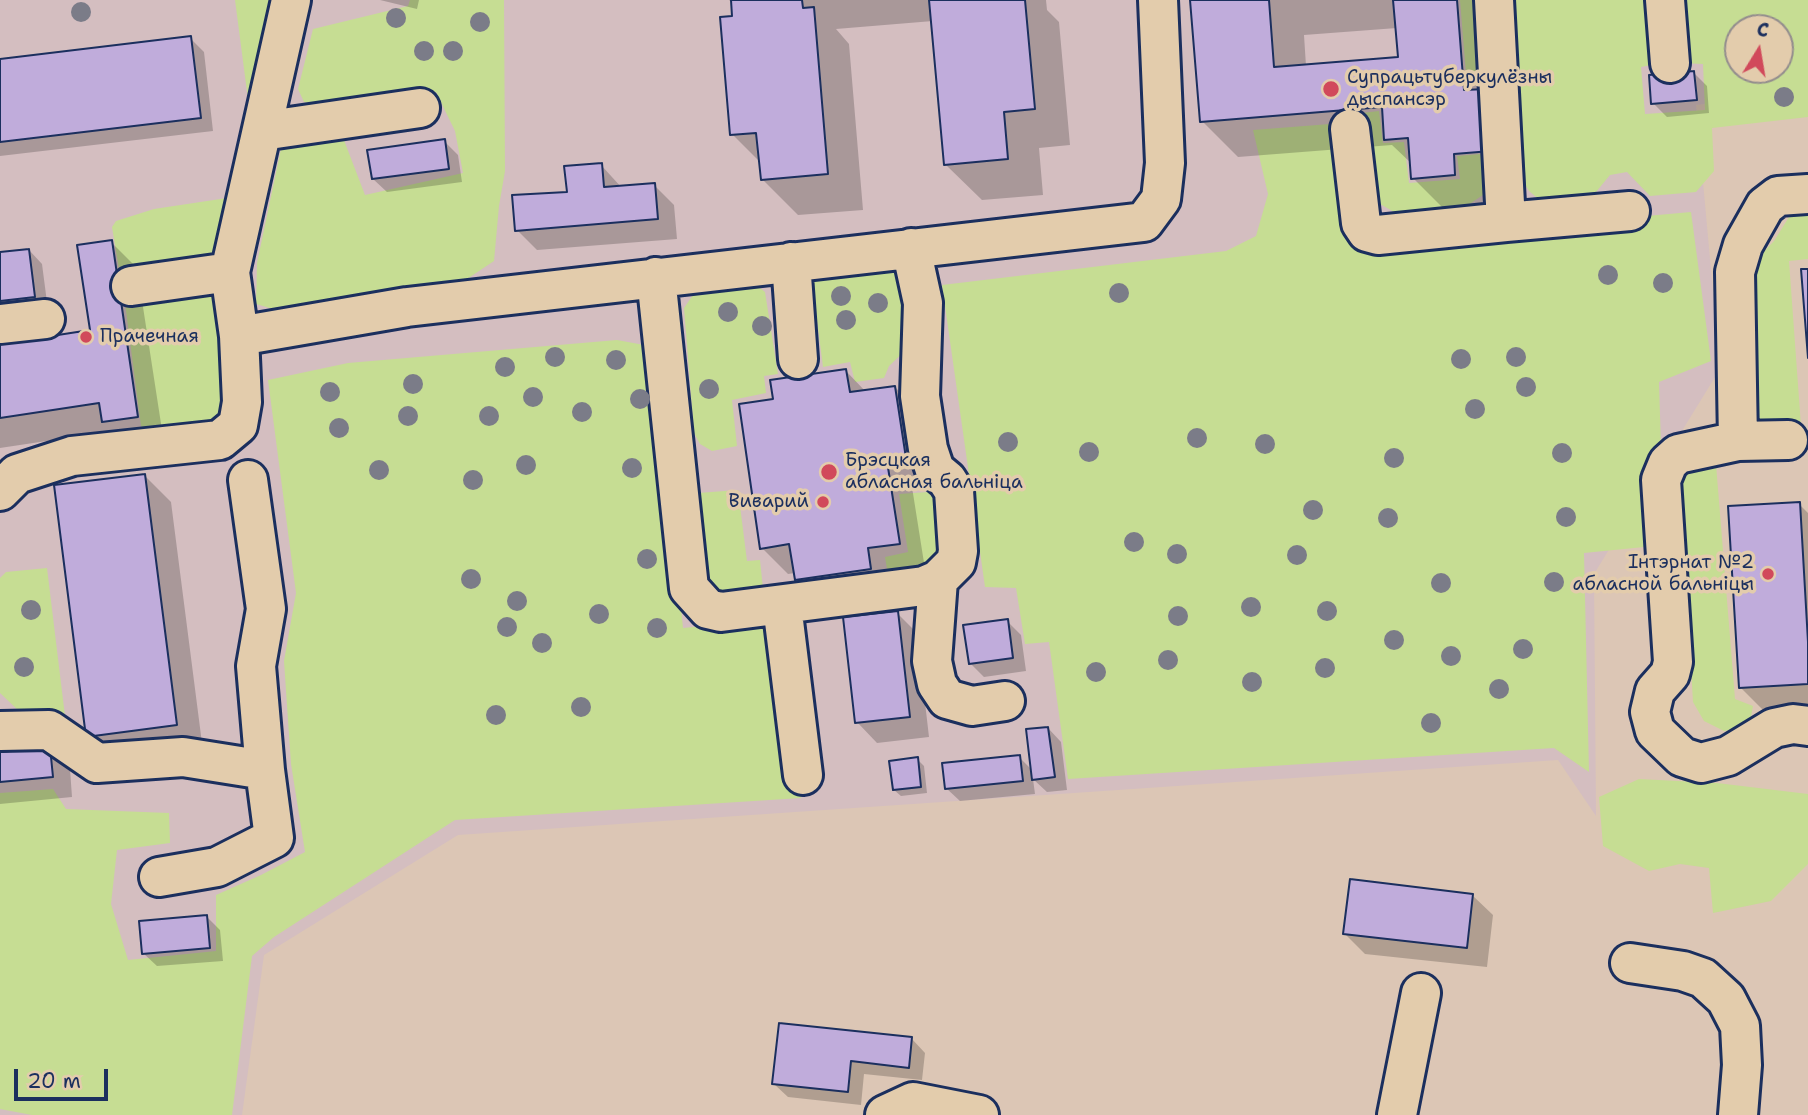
<!DOCTYPE html>
<meta charset="utf-8">
<style>
body{margin:0}
#map{position:relative;width:1808px;height:1115px;overflow:hidden;background:#dcc6b5;font-family:"Shantell Sans",sans-serif}
canvas{display:block}
.north{position:absolute;left:1724px;top:14px;width:70px;height:70px;box-sizing:border-box;background:#e3ccac;border:2px solid #938d8d;border-radius:50%;rotate:11deg;font-size:19px;font-weight:700;line-height:28px;text-align:center;color:#1b2f5e}
.north::after{content:'';display:block;margin:auto;width:24px;height:32px;background:#d1495b;clip-path:polygon(50% 0,100% 100%,50% 72%,0 100%)}
.scale{position:absolute;left:14px;top:1069px;width:94px;height:32px;box-sizing:border-box;border:4px solid #1b2f5e;border-top:0;padding-left:9px;font-size:21px;line-height:24px;white-space:nowrap;color:#1b2f5e;-webkit-text-stroke:5px #e3ccac;paint-order:stroke}
</style>
<div id="map">
<canvas width="1808" height="1115"></canvas>
<div class="north">С</div>
<div class="scale">20 m</div>
</div>
<script>
const ctx = document.querySelector('canvas').getContext('2d');
ctx.lineJoin = 'round';
function paint(path, color) { ctx.fillStyle = color; ctx.fill(path, 'evenodd'); }
const poly = rows => new Path2D(rows.map(r => 'M' + r).join(''));
function strokePath(path, color, width, dash) { ctx.strokeStyle = color; ctx.lineWidth = width; ctx.lineCap = dash ? 'butt' : 'round'; ctx.setLineDash(dash || []); ctx.stroke(path); }
function write(font, color, halo, rows, align = 'center') {
  ctx.font = font + ' "Shantell Sans",sans-serif'; ctx.lineWidth = 7; ctx.setLineDash([]); ctx.textBaseline = 'middle'; ctx.strokeStyle = halo; ctx.fillStyle = color; for (const [text, x, y, turn = 0] of rows) {
    ctx.save(); ctx.translate(x, y); ctx.rotate((+turn || 0) * Math.PI / 180); ctx.textAlign = isNaN(turn) ? turn : align; if (halo) ctx.strokeText(text, 0, 0); ctx.fillText(text, 0, 0); ctx.restore();
  }
}
paint(poly([
 [0,0,1808,0,1808,92,1696,105,1720,369,1594,574,1596,816,1558,760,458,835,264,955,242,1115,0,1115],
 [1738,28,1780,28,1780,70,1738,70]
]), '#d4bec0');
paint(poly([
 [235,0,285,0,249,107],
 [410,0,504,0,505,171,499,206,494,261,461,283,280,311,256,304,257,263,282,144,342,135,365,195,463,173,455,131,436,92,365,108,329,107,304,102,298,89,313,29,408,6],
 [1460,0,1490,0,1501,158,1496,177,1486,193,1468,205,1427,214,1396,213,1380,204,1371,186,1362,113,1379,111,1383,143,1404,142,1409,183,1460,179,1457,156,1493,153,1488,84,1467,86],
 [1509,0,1655,0,1661,63,1641,67,1645,114,1705,110,1703,64,1681,63,1678,0,1808,0,1808,117,1712,128,1714,171,1696,192,1650,196,1627,172,1610,175,1596,192,1577,198,1541,201,1529,191,1520,177],
 [1738,28,1780,28,1780,70,1738,70],
 [1343,123,1359,242,1691,212,1711,361,1659,382,1664,545,1584,553,1589,772,1554,748,1068,779,1049,642,1025,644,1016,588,985,587,942,285,1226,251,1256,236,1268,194,1253,130],
 [227,198,222,256,132,274,119,269,112,227,116,221,154,209],
 [1799,201,1808,201,1808,259,1789,261,1801,426,1777,427,1756,417,1750,266,1774,241],
 [900,269,909,347,889,366,884,378,855,382,850,362,823,367,812,282,818,272],
 [752,282,765,292,778,374,764,376,766,393,732,400,737,446,712,451,700,444,694,433,684,308,695,292],
 [209,290,214,301,228,410,219,421,147,431,141,426,125,303],
 [617,340,655,347,683,628,765,620,780,638,801,798,455,820,274,937,252,956,232,1115,32,1115,0,1109,0,793,53,789,66,809,169,813,170,843,117,850,111,904,128,960,216,951,216,895,261,875,305,852,291,764,284,661,296,593,268,380,348,363],
 [1715,452,1735,699,1753,706,1749,727,1724,731,1704,721,1693,702,1684,549,1682,476,1698,457],
 [738,490,747,561,760,560,763,589,734,593,714,589,701,577,698,493],
 [928,492,937,503,948,554,925,571,888,575,885,557,908,552,899,494],
 [47,568,65,716,20,712,0,693,0,578,6,572],
 [1639,779,1717,783,1808,794,1808,864,1771,901,1713,913,1709,868,1680,864,1649,871,1603,846,1599,797]
]), '#c6dd93');
paint(poly([
 [380,0,419,0,417,9],
 [729,0,1046,0,1047,10,1059,22,1070,145,1039,148,1043,195,982,200,946,165,933,21,836,29,849,44,863,210,798,215,762,179,761,163,732,134,734,17,733,4],
 [1192,0,1489,0,1497,102,1522,126,1526,186,1489,189,1490,210,1449,214,1413,178,1412,164,1392,145,1238,157,1202,121],
 [1397,28,1400,58,1306,66,1304,35],
 [190,38,204,52,213,131,0,156,0,61],
 [1693,72,1707,86,1709,113,1667,117,1653,103],
 [444,141,458,155,462,182,387,192,373,179],
 [601,165,622,188,654,185,674,205,677,239,537,250,517,230,568,194],
 [111,242,137,268,164,443,130,448,113,431,0,448,0,345,92,332],
 [29,250,42,264,48,310,0,316,0,254],
 [846,371,866,392,895,387,921,414,931,484,912,487,925,569,822,605,796,579,795,573,788,574,762,548,775,401],
 [145,476,171,502,203,751,114,762,88,736],
 [1799,504,1808,513,1808,721,1776,723,1740,687],
 [897,613,917,633,929,737,877,743,857,722],
 [1007,621,1021,635,1026,671,984,677,970,663],
 [1048,728,1061,742,1067,790,1047,792,1033,779,1035,794,960,801,946,788,1019,757,1032,770],
 [50,749,70,769,72,797,0,804,0,754],
 [917,759,924,766,927,793,901,796,894,790],
 [1472,895,1493,915,1487,967,1365,954,1345,934],
 [207,917,220,930,223,961,157,966,143,953],
 [912,1039,925,1053,922,1080,864,1074,861,1105,788,1097,774,1084]
]), '#0003');
const building = poly([
 [731,0,802,0,803,8,814,7,828,174,761,180,756,133,730,135,720,17,732,16,731,0],
 [929,0,1025,0,1035,109,1004,112,1008,159,944,165,929,0],
 [1190,0,1269,0,1274,67,1398,57,1393,0,1457,0,1464,90,1486,89,1491,151,1454,154,1455,175,1411,179,1408,138,1384,140,1382,107,1200,122,1190,0],
 [191,36,201,118,0,142,0,59,191,36],
 [1694,71,1697,100,1651,104,1649,75,1694,71],
 [445,139,449,169,372,179,367,150,445,139],
 [602,163,604,187,655,183,658,219,515,231,512,195,567,192,564,166,602,163],
 [112,240,138,417,102,422,99,403,0,418,0,344,90,330,77,245,112,240],
 [29,249,35,297,0,301,0,252,29,249],
 [1801,269,1808,269,1808,358,1801,269],
 [846,369,850,392,895,386,906,458,887,461,900,544,868,548,871,569,795,580,789,544,760,549,739,404,773,399,770,380,846,369],
 [145,474,177,725,86,737,54,485,145,474],
 [1800,502,1808,642,1808,684,1739,688,1728,506,1800,502],
 [898,611,910,717,855,723,843,617,898,611],
 [1008,619,1013,658,969,664,963,625,1008,619],
 [1048,727,1055,777,1032,780,1026,729,1048,727],
 [50,747,53,777,0,782,0,752,50,747],
 [1020,755,1023,781,945,789,942,763,1020,755],
 [918,757,921,787,893,790,889,761,918,757],
 [1350,879,1473,894,1467,948,1343,934,1350,879],
 [207,915,210,948,142,954,139,921,207,915],
 [779,1023,912,1037,909,1068,851,1061,848,1092,772,1084,779,1023]
]);
paint(building, '#c0acdb');
strokePath(building, '#1b2f5e', 2);
const minor = poly([
 [1665,0,1670,63],
 [1350,129,1361,223,1367,232,1378,235,1506,222,1494,0],
 [262,131,420,108],
 [1808,194,1778,196,1765,206,1743,245,1735,272,1738,441,1678,454,1668,463,1661,480,1673,662,1670,674,1655,691,1650,712,1655,731,1682,757,1701,763,1728,756,1774,728,1793,724,1808,726],
 [1506,222,1630,211],
 [791,262,798,359],
 [656,277,689,588,708,609,721,612,924,586,938,580,956,562,958,551,954,491,947,480,935,470,928,449,920,396,923,303,911,248],
 [131,286,230,272],
 [0,324,45,319],
 [239,336,407,307,1144,222,1161,199,1165,163,1158,0],
 [1738,441,1788,440],
 [0,491,17,474,72,456,220,440,238,425,242,402,239,336,230,272,291,0],
 [938,580,932,661,937,684,947,699,972,706,1005,701],
 [782,605,803,775],
 [0,731,49,730,97,763,183,757,265,770,256,666,266,609,248,480],
 [159,877,217,867,274,838,265,770],
 [1630,963,1683,971,1703,978,1726,999,1740,1026,1742,1065,1738,1115],
 [885,1115,913,1102,979,1115],
 [1397,1115,1421,993]
]);
strokePath(minor, '#1b2f5e', 44);
strokePath(minor, '#e3ccac', 38);
ctx.fillStyle = '#7b7c88';
for (const [x, y] of [
 [81,12],
 [396,18],
 [480,22],
 [424,51],
 [453,51],
 [1784,97],
 [1608,275],
 [1663,283],
 [1119,293],
 [841,296],
 [878,303],
 [728,312],
 [846,320],
 [762,326],
 [555,357],
 [1516,357],
 [1461,359],
 [616,360],
 [505,367],
 [413,384],
 [1526,387],
 [709,389],
 [330,392],
 [533,397],
 [640,399],
 [1475,409],
 [582,412],
 [408,416],
 [489,416],
 [339,428],
 [1197,438],
 [1008,442],
 [1265,444],
 [1089,452],
 [1562,453],
 [1394,458],
 [526,465],
 [632,468],
 [379,470],
 [473,480],
 [1313,510],
 [1566,517],
 [1388,518],
 [1134,542],
 [1177,554],
 [1297,555],
 [647,559],
 [471,579],
 [1554,582],
 [1441,583],
 [517,601],
 [1251,607],
 [31,610],
 [1327,611],
 [599,614],
 [1178,616],
 [507,627],
 [657,628],
 [1394,640],
 [542,643],
 [1523,649],
 [1451,656],
 [1168,660],
 [24,667],
 [1325,668],
 [1096,672],
 [1252,682],
 [1499,689],
 [581,707],
 [496,715],
 [1431,723]
]) { ctx.beginPath(); ctx.arc(x, y, 10, 0, 2 * Math.PI); ctx.fill(); }
for (const [x, y, r, color] of [
 [1331,89,9,"#d1495b"],
 [86,337,7,"#d1495b"],
 [829,472,9,"#d1495b"],
 [823,502,7,"#d1495b"],
 [1768,574,7,"#d1495b"]
]) { const dot = new Path2D(); dot.arc(x, y, r, 0, 2 * Math.PI); ctx.fillStyle = color; ctx.fill(dot); strokePath(dot, '#e3ccac', 2.5); }
write('19px', '#1b2f5e', '#e3ccac', [
 ["Супрацьтуберкулёзны",1347,78],
 ["дыспансэр",1347,100],
 ["Прачечная",100,337],
 ["Брэсцкая",845,461],
 ["абласная бальніца",845,483],
 ["Виварий",809,502,"right"],
 ["Інтэрнат №2",1754,563,"right"],
 ["абласной бальніцы",1754,585,"right"]
], 'left');
</script>
